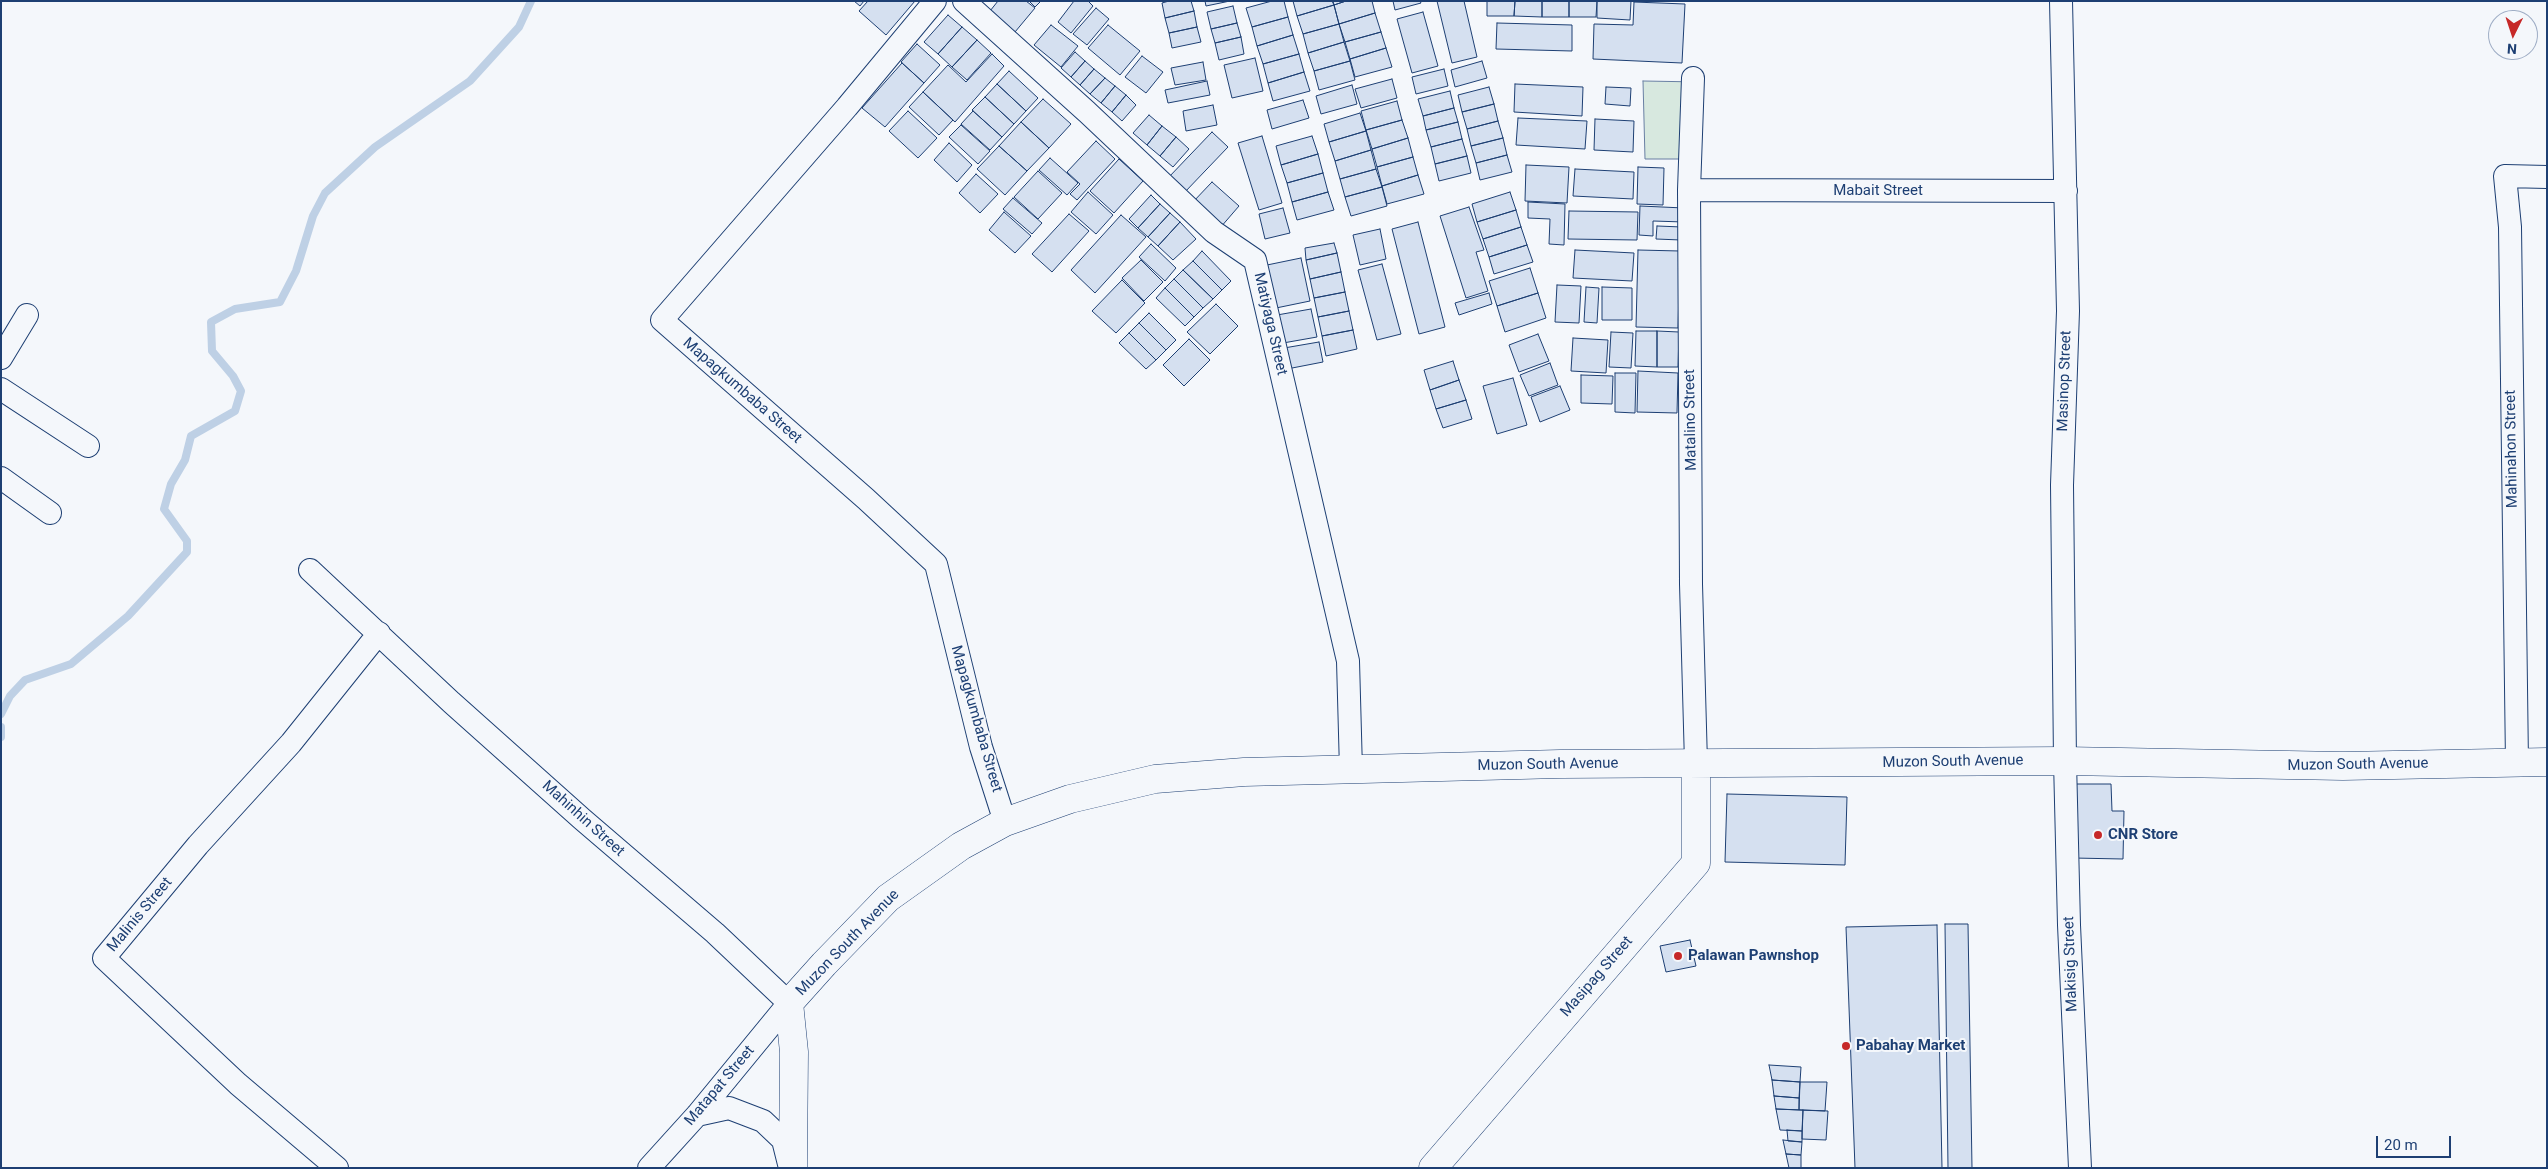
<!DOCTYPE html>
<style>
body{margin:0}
#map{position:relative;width:2548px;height:1169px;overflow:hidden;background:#f4f7fb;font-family:Roboto,sans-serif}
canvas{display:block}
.frame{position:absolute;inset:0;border:2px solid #1d3f73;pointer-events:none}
.north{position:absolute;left:2488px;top:10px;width:50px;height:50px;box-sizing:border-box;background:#f4f7fb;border:1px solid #9eadc5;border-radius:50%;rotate:184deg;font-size:14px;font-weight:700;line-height:20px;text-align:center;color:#1d3f73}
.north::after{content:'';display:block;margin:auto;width:18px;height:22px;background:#c62828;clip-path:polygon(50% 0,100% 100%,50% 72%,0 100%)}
.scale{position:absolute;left:2376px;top:1136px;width:75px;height:22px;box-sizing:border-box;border:2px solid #1d3f73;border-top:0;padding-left:6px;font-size:15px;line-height:18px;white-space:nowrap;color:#1d3f73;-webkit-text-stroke:4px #f4f7fb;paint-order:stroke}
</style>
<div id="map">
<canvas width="2548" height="1169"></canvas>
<div class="frame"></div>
<div class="north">N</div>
<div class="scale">20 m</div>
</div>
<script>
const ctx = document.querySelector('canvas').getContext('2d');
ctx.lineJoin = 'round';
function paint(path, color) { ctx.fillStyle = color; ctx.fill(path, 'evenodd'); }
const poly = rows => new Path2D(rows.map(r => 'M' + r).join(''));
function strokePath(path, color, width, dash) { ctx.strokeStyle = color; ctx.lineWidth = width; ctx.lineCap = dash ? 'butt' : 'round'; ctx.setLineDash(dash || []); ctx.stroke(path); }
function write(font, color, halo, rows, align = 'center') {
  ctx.font = font + ' Roboto,sans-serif'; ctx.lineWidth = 4; ctx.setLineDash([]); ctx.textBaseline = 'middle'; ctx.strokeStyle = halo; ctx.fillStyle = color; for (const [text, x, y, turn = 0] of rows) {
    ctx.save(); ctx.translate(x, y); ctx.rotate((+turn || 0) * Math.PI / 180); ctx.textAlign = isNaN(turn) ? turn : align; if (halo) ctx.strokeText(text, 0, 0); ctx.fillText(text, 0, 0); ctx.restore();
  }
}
const green = poly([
 [1643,81,1700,82,1696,159,1645,159,1643,81]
]);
paint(green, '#d7e8df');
strokePath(green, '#687fa3', 1);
strokePath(poly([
 [1,714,10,696,25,680,71,664,128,616,187,552,187,541,164,509,171,484,185,460,191,436,235,411,241,391,233,376,212,351,211,322,235,309,280,302,296,271,313,216,325,193,375,147,470,81,519,27,531,1],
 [1,727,1,737]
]), '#bed0e5', 8);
const building = poly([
 [854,1,864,1,860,6,854,1],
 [868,1,915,1,886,35,859,11,868,1],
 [998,1,1026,1,1035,8,1015,32,990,11,998,1],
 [1029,1,1041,1,1035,7,1029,1],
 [1074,1,1088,1,1093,6,1071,33,1058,22,1074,1],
 [1169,1,1191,1,1194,11,1165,18,1162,3,1169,1],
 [1205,1,1230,1,1206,6,1205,1],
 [1272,1,1284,1,1288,17,1252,27,1246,8,1272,1],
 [1293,1,1332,1,1334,5,1297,16,1293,1],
 [1333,1,1346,1,1334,5,1333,1],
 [1346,1,1372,1,1375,13,1339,24,1334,5,1346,1],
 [1393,1,1420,1,1421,3,1395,10,1393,1],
 [1437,1,1464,1,1477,57,1452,63,1437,1],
 [1487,1,1515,1,1514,16,1487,16,1487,1],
 [1515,1,1542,1,1542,17,1514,16,1515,1],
 [1542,1,1569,1,1569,17,1542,17,1542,1],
 [1569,1,1597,1,1596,17,1569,17,1569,1],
 [1597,1,1631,1,1630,20,1597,18,1597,1],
 [1634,2,1685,4,1682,63,1593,59,1594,24,1633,25,1634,2],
 [1334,5,1339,24,1303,34,1297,16,1334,5],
 [1233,6,1237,23,1211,29,1207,12,1233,6],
 [1096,8,1109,19,1087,45,1073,34,1096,8],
 [1194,11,1197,27,1169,33,1165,18,1194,11],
 [1423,12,1438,66,1412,73,1397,19,1423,12],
 [1375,13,1381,32,1345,42,1339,24,1375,13],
 [948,15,962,27,938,54,924,42,948,15],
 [1288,17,1293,35,1257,46,1252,27,1288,17],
 [1237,23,1241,37,1215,43,1211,29,1237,23],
 [1497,23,1572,25,1572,51,1496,49,1497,23],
 [1339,24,1344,42,1308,53,1303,34,1339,24],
 [1051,25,1078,46,1061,67,1034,45,1051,25],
 [1108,25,1140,51,1120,75,1088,48,1108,25],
 [962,27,977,40,952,67,938,54,962,27],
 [1197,27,1201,42,1172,48,1169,33,1197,27],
 [1381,32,1386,48,1350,59,1345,42,1381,32],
 [1293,35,1299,54,1263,64,1257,46,1293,35],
 [1241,37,1244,54,1219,60,1215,43,1241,37],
 [977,40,991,53,967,80,952,67,977,40],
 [1344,42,1350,61,1314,71,1308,53,1344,42],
 [917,44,940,65,924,83,901,62,917,44],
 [1386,48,1392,67,1355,77,1350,59,1386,48],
 [1075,52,1085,61,1071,77,1061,68,1075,52],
 [992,54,1004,66,955,122,923,92,948,65,966,82,992,54],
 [1299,54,1304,72,1268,83,1263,64,1299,54],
 [1142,56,1163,72,1146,93,1125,77,1142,56],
 [1255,58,1263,91,1232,98,1224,65,1255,58],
 [1085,61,1094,69,1080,85,1071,77,1085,61],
 [1350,61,1355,80,1319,90,1314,71,1350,61],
 [1482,61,1487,78,1455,87,1451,70,1482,61],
 [1203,62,1206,80,1175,85,1171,68,1203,62],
 [902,63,924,83,885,127,862,108,902,63],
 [1094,69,1105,78,1090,94,1080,85,1094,69],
 [1444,69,1448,86,1416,94,1412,77,1444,69],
 [1009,71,1038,98,1026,111,997,84,1009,71],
 [1304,72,1310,91,1273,101,1268,83,1304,72],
 [1105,78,1115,86,1101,103,1090,94,1105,78],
 [1392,79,1397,98,1361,108,1355,89,1392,79],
 [1207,81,1210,95,1168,103,1165,90,1207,81],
 [997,84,1026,111,1014,124,985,97,997,84],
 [1515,84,1583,87,1582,116,1514,112,1515,84],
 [1352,85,1357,104,1321,114,1316,96,1352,85],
 [1115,86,1126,95,1112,112,1101,103,1115,86],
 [1489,87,1494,104,1462,112,1458,95,1489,87],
 [1606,87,1631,88,1630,106,1605,104,1606,87],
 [1450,91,1454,108,1423,116,1418,99,1450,91],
 [923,92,953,120,939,135,909,107,923,92],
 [1126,95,1136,105,1122,121,1112,112,1126,95],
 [985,97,1014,124,1002,137,972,110,985,97],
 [1043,99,1071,124,1049,148,1021,122,1043,99],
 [1303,100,1309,118,1272,129,1267,110,1303,100],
 [1397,101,1402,120,1366,130,1361,111,1397,101],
 [1494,104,1498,121,1467,129,1462,112,1494,104],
 [1213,105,1217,125,1186,131,1183,111,1213,105],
 [1454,108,1458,122,1426,130,1423,116,1454,108],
 [908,111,937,138,918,158,889,131,908,111],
 [973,111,1002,137,990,150,961,124,973,111],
 [1360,113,1366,131,1329,142,1324,124,1360,113],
 [1149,115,1162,126,1147,145,1133,133,1149,115],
 [1518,118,1587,121,1585,149,1516,145,1518,118],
 [1595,119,1634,121,1633,152,1594,150,1595,119],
 [1402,120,1408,138,1372,149,1366,130,1402,120],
 [1498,121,1503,138,1471,146,1467,129,1498,121],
 [1021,122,1049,148,1027,171,999,146,1021,122],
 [1458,122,1462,139,1431,147,1426,130,1458,122],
 [961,125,990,151,978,164,949,137,961,125],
 [1162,126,1176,137,1160,156,1147,145,1162,126],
 [1366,131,1371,150,1335,161,1329,142,1366,131],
 [1212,132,1228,147,1184,193,1168,178,1212,132],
 [1262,136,1282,203,1259,210,1238,143,1262,136],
 [1312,136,1318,154,1281,165,1276,146,1312,136],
 [1176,137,1189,149,1173,167,1160,156,1176,137],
 [1408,138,1413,157,1377,167,1372,149,1408,138],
 [1503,138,1507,155,1476,163,1471,146,1503,138],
 [1462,139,1467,156,1435,164,1431,147,1462,139],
 [1096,141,1115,159,1077,200,1070,194,1080,184,1067,172,1096,141],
 [949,143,972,165,957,182,934,160,949,143],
 [999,146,1027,171,1005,195,977,169,999,146],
 [1371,150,1376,169,1340,179,1335,161,1371,150],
 [1318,154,1323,173,1287,183,1281,165,1318,154],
 [1507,155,1512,172,1480,180,1476,163,1507,155],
 [1467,156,1471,173,1439,181,1435,164,1467,156],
 [1413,157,1418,175,1382,186,1377,167,1413,157],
 [1050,158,1078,183,1067,195,1039,170,1050,158],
 [1119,159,1143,181,1114,213,1090,191,1119,159],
 [1526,165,1569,167,1567,203,1525,201,1526,165],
 [1638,167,1664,168,1663,205,1637,204,1638,167],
 [1376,169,1382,187,1345,197,1340,179,1376,169],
 [1575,169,1634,172,1633,199,1573,196,1575,169],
 [1038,171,1062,193,1038,219,1014,197,1038,171],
 [1323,173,1328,192,1292,202,1287,183,1323,173],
 [976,174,998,194,980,213,959,193,976,174],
 [1418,175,1424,194,1387,204,1382,186,1418,175],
 [1212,182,1239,206,1220,228,1192,203,1212,182],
 [1382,187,1387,206,1351,216,1345,197,1382,187],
 [1088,192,1113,215,1096,234,1071,212,1088,192],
 [1328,192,1334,210,1297,220,1292,202,1328,192],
 [1510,192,1516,210,1477,222,1472,204,1510,192],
 [1151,195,1160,204,1138,228,1129,219,1151,195],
 [1013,198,1042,223,1032,234,1003,209,1013,198],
 [1528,202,1565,204,1564,245,1549,244,1550,219,1528,218,1528,202],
 [1160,204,1170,213,1148,237,1138,228,1160,204],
 [1640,206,1684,208,1684,222,1653,221,1653,236,1639,235,1640,206],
 [1469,207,1484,250,1476,252,1488,291,1466,298,1440,216,1469,207],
 [1283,208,1290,233,1265,239,1259,214,1283,208],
 [1516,210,1521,227,1483,239,1477,222,1516,210],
 [1569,211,1638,212,1637,240,1568,239,1569,211],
 [1004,212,1031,236,1015,253,989,230,1004,212],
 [1170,213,1180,222,1158,246,1148,237,1170,213],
 [1069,214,1089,231,1052,272,1032,254,1069,214],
 [1121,215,1146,237,1095,293,1071,270,1121,215],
 [1180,222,1196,239,1173,260,1158,246,1180,222],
 [1418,222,1445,327,1419,334,1392,229,1418,222],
 [1657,226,1682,227,1681,240,1656,239,1657,226],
 [1521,227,1527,245,1489,257,1483,239,1521,227],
 [1380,229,1386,259,1360,265,1353,235,1380,229],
 [1334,243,1337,253,1306,260,1305,248,1334,243],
 [1151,244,1176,268,1165,281,1139,257,1151,244],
 [1527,245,1533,262,1494,274,1489,257,1527,245],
 [1575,250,1634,253,1632,281,1573,278,1575,250],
 [1638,250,1680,251,1678,328,1636,327,1638,250],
 [1202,251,1231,281,1222,290,1193,261,1202,251],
 [1337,253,1341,272,1310,279,1306,260,1337,253],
 [1301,258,1310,301,1276,308,1267,265,1301,258],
 [1141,260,1163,282,1144,301,1122,278,1141,260],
 [1193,261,1222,290,1213,299,1183,270,1193,261],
 [1382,264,1401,334,1377,340,1358,270,1382,264],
 [1530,268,1538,293,1497,306,1489,281,1530,268],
 [1183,270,1213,299,1203,308,1174,279,1183,270],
 [1341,272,1345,292,1314,298,1310,279,1341,272],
 [1174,279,1203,308,1194,317,1165,288,1174,279],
 [1122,280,1145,303,1116,333,1092,311,1122,280],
 [1557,285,1581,286,1579,323,1555,322,1557,285],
 [1586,287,1599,288,1597,323,1584,322,1586,287],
 [1602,287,1632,288,1632,320,1602,320,1602,287],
 [1165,288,1194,317,1185,326,1156,298,1165,288],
 [1345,292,1349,311,1318,317,1314,298,1345,292],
 [1489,293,1492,304,1459,315,1455,303,1489,293],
 [1538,293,1546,318,1505,332,1497,306,1538,293],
 [1216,304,1238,326,1210,354,1187,332,1216,304],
 [1311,309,1317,337,1283,343,1277,315,1311,309],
 [1349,311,1353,330,1322,336,1318,317,1349,311],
 [1149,313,1176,340,1166,350,1139,323,1149,313],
 [1139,323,1166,350,1156,360,1129,333,1139,323],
 [1353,330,1357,349,1326,356,1322,336,1353,330],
 [1636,331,1657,331,1657,367,1635,366,1636,331],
 [1657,331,1679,332,1678,367,1657,367,1657,331],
 [1611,332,1633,333,1631,368,1609,367,1611,332],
 [1129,333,1156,360,1146,369,1119,343,1129,333],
 [1538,334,1549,361,1519,372,1509,345,1538,334],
 [1573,338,1608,340,1606,373,1571,371,1573,338],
 [1189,339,1210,360,1184,386,1163,365,1189,339],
 [1319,342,1323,362,1287,369,1284,348,1319,342],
 [1453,361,1459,380,1430,390,1424,370,1453,361],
 [1550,363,1558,385,1529,396,1520,375,1550,363],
 [1638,371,1678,373,1677,413,1637,412,1638,371],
 [1615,373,1636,373,1635,413,1615,412,1615,373],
 [1581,375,1613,376,1612,404,1581,403,1581,375],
 [1513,378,1527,425,1497,434,1483,386,1513,378],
 [1459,380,1466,400,1436,409,1430,390,1459,380],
 [1560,386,1570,410,1540,422,1531,397,1560,386],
 [1466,400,1472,419,1443,428,1436,409,1466,400],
 [2073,784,2111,784,2112,811,2124,811,2123,859,2073,858,2073,784],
 [1727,794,1847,797,1845,865,1725,862,1727,794],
 [1945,924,1968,924,1972,1168,1948,1168,1945,924],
 [1937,925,1942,1168,1855,1168,1846,927,1937,925],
 [1690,940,1696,966,1666,972,1660,946,1690,940],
 [1769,1065,1801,1067,1800,1082,1772,1080,1769,1065],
 [1772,1080,1800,1082,1799,1098,1774,1096,1772,1080],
 [1800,1082,1827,1082,1825,1111,1799,1110,1800,1082],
 [1774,1096,1799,1098,1799,1110,1776,1109,1774,1096],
 [1776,1109,1803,1110,1802,1131,1780,1130,1776,1109],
 [1803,1110,1828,1111,1826,1140,1802,1139,1803,1110],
 [1787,1130,1802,1131,1802,1142,1788,1141,1787,1130],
 [1783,1140,1802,1142,1801,1155,1786,1154,1783,1140],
 [1786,1154,1801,1155,1801,1168,1789,1168,1786,1154]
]);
paint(building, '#d5e0f0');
strokePath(building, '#1d3f73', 1);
const street = poly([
 [935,1,847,107,662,320,866,499,936,564,981,747,1005,822],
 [964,1,1087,112,1214,232,1255,260,1348,661,1351,770],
 [2061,1,2068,311,2062,485,2065,761,2069,925,2080,1168],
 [1693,78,1689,190,1691,584,1696,763],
 [1689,190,2066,191],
 [1,358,27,315],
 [1,389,88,446],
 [1,478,50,513],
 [310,570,451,702,582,819,715,933,789,1003,697,1115,649,1168],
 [2517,763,2510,227,2505,176,2547,177],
 [697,1115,729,1108,763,1121,783,1140,789,1164],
 [337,1168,238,1084,104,958,198,845,291,743,379,633]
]);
const secondary = poly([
 [793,1168,794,1052,789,1003,824,964,888,898,961,846,1005,822,1070,799,1155,779,1244,772,1560,764,2065,761,2343,766,2547,762],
 [1433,1168,1696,863,1696,763]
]);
strokePath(street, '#1d3f73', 24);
strokePath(secondary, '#1d3f73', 29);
strokePath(street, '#f4f7fb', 22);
strokePath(secondary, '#f4f7fb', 28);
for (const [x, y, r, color] of [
 [2098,835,5,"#c62828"],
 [1678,956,5,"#c62828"],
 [1846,1046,5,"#c62828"]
]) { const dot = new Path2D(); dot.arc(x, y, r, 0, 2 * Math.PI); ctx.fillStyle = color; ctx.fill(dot); strokePath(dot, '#f4f7fb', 2); }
write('15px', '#1d3f73', '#f4f7fb', [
 ["Mabait Street",1878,191],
 ["Matiyaga Street",1270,324,77],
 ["Masinop Street",2065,381,-88],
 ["Mapagkumbaba Street",742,391,41],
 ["Matalino Street",1691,420,-91],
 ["Mahinahon Street",2512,449,-91],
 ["Mapagkumbaba Street",976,719,74],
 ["Muzon South Avenue",1953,762,-1],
 ["Muzon South Avenue",1548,765,-1],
 ["Muzon South Avenue",2358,765,-1],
 ["Mahinhin Street",583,819,42],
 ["Malinis Street",140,915,-50],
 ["Muzon South Avenue",848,943,-46],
 ["Makisig Street",2071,964,-92],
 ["Masipag Street",1597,977,-49],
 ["Matapat Street",720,1086,-50]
]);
write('bold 15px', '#1d3f73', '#f4f7fb', [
 ["CNR Store",2108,835],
 ["Palawan Pawnshop",1688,956],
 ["Pabahay Market",1856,1046]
], 'left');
</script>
